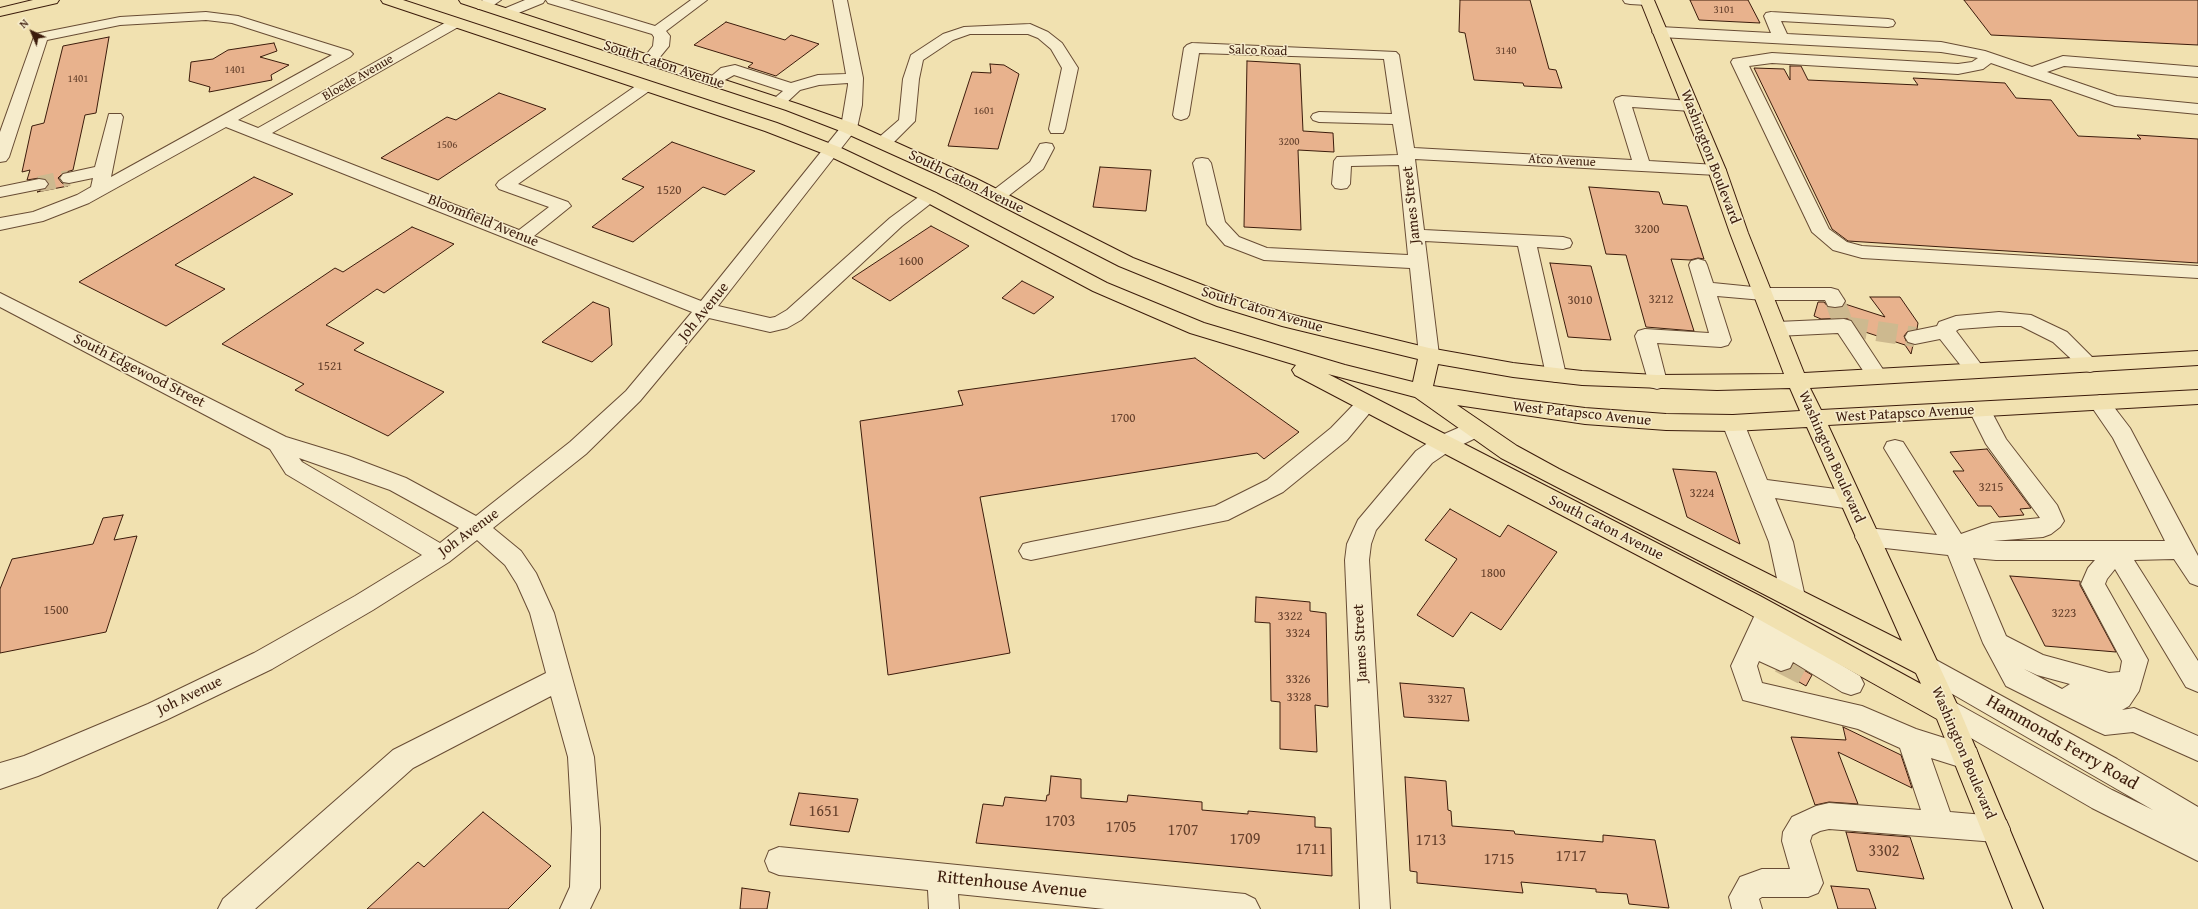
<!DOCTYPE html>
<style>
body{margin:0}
#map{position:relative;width:2198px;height:909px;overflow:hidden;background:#f1e1b0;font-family:"Gentium Book Plus",serif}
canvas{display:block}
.north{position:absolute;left:12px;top:12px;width:40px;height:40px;-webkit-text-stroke:3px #f6eccc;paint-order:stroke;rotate:316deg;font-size:11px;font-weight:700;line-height:16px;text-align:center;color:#3b1b0b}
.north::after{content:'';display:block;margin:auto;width:14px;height:18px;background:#3b1b0b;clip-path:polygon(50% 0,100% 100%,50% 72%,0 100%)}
</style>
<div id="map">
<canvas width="2198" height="909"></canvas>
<div class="north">N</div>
</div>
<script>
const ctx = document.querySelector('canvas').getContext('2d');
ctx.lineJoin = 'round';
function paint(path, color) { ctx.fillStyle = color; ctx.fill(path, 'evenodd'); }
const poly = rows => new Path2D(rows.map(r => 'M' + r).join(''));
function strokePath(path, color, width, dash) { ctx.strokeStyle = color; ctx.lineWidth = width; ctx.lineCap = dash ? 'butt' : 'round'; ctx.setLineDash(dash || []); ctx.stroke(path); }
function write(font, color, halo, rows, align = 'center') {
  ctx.font = font + ' "Gentium Book Plus",serif'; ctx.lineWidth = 3; ctx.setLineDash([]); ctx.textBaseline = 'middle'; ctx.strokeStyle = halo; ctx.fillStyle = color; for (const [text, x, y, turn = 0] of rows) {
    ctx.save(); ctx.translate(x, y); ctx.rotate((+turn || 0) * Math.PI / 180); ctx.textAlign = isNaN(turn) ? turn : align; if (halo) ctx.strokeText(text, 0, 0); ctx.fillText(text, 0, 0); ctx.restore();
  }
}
const building = poly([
 [1460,0,1530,0,1549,69,1556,70,1562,88,1524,86,1523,83,1474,80,1465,33,1459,32,1460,0],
 [1690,0,1748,0,1760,23,1699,20,1690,0],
 [1964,0,2198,0,2198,45,1991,35,1964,0],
 [726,22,785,40,791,35,819,44,776,76,748,67,753,63,694,45,726,22],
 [109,37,96,113,85,115,73,170,63,173,58,178,62,183,68,186,37,192,45,189,49,185,46,179,39,178,27,180,30,170,22,172,32,126,44,123,63,46,109,37],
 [274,43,277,51,260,57,289,65,271,75,272,80,209,92,210,87,189,81,191,62,213,59,228,50,274,43],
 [1247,61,1300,64,1303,131,1333,133,1334,152,1298,150,1301,230,1244,227,1247,61],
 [990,64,1004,65,1019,74,998,149,948,146,972,72,991,73,990,64],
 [1790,66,1801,66,1808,80,1918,85,1913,78,2005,83,2016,98,2051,100,2078,136,2141,139,2137,135,2198,139,2198,263,1848,241,1832,229,1754,68,1784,69,1790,80,1790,66],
 [499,93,546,109,438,180,381,158,447,117,456,120,499,93],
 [672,142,755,171,725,195,703,187,633,242,592,227,644,187,622,179,672,142],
 [1100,167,1151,170,1146,211,1093,207,1100,167],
 [254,177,293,194,175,265,225,289,166,326,79,282,254,177],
 [1589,187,1659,192,1663,204,1687,206,1704,259,1698,258,1690,260,1671,259,1694,331,1646,327,1626,255,1606,254,1589,187],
 [931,226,969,246,890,301,852,278,931,226],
 [412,227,454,244,384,293,377,289,326,325,364,343,354,350,444,392,388,436,295,390,304,384,222,344,335,268,343,272,412,227],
 [1550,263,1591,266,1611,340,1568,337,1550,263],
 [1022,281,1054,297,1034,314,1002,298,1022,281],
 [1870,297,1900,297,1918,323,1917,329,1908,331,1904,336,1907,343,1913,345,1911,354,1905,345,1859,330,1851,320,1844,318,1821,319,1814,316,1818,302,1824,302,1828,307,1842,307,1845,304,1885,317,1870,297],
 [593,302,609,308,612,345,592,362,542,342,593,302],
 [1195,358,1299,432,1264,459,1257,453,980,497,1010,653,888,675,860,421,963,405,958,391,1195,358],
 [1987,449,2031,508,2020,509,2024,515,1999,517,1991,506,1978,506,1953,471,1964,471,1950,452,1987,449],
 [1673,469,1716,472,1740,544,1687,517,1673,469],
 [1450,509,1500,537,1508,525,1557,552,1501,630,1471,612,1453,637,1417,615,1457,559,1425,540,1450,509],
 [123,515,114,540,137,536,106,632,0,653,0,589,12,559,93,544,103,518,123,515],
 [2010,576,2080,581,2080,585,2116,652,2045,646,2010,576],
 [1256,597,1310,602,1310,611,1326,613,1328,707,1315,705,1317,752,1280,749,1280,702,1271,701,1270,623,1255,622,1256,597],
 [1794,664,1812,675,1806,686,1782,672,1790,669,1794,664],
 [1400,683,1464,688,1469,721,1404,717,1400,683],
 [1843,727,1901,755,1912,788,1838,752,1858,804,1829,802,1815,805,1791,737,1846,740,1843,727],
 [1051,776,1081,779,1081,798,1127,802,1128,795,1202,802,1202,810,1248,814,1248,811,1315,817,1315,827,1331,828,1332,876,976,843,983,804,1003,806,1005,797,1046,801,1047,795,1049,795,1051,776],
 [1405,777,1446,781,1448,810,1451,811,1452,826,1514,831,1515,834,1603,842,1603,835,1655,840,1669,908,1629,904,1627,894,1596,892,1596,889,1521,882,1523,893,1417,883,1417,872,1410,871,1405,777],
 [799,793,858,799,849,832,790,825,799,793],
 [483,812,551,866,508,909,367,909,418,862,424,867,483,812],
 [1846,832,1910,837,1924,879,1857,871,1846,832],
 [1831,886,1869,889,1876,909,1838,909,1831,886],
 [742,888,770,892,767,909,740,909,742,888]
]);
paint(building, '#e8b28d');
strokePath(building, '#3b1b0b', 1);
strokePath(poly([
 [39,184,69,178]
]), '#cdb98f', 16, [16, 8]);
strokePath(poly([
 [1835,301,1844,326,1915,337]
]), '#cdb98f', 20, [20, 10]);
strokePath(poly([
 [1781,660,1810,675]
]), '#cdb98f', 26, [26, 13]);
const minor = poly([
 [483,0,501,0,488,9,478,9,476,6,483,0],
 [525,0,545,0,543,3,511,16,501,16,499,13,501,10,525,0],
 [546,0,569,0,655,26,691,0,707,0,666,31,670,36,669,46,655,63,650,65,645,63,642,60,653,46,654,37,652,34,548,3,546,0],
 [833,0,847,0,863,78,862,105,857,128,718,306,770,318,775,317,787,310,890,218,924,193,930,192,936,193,939,197,902,226,801,320,787,328,770,332,709,318,640,401,586,454,493,528,521,551,536,573,554,613,594,757,600,828,600,888,590,909,560,909,570,887,572,828,568,757,551,696,413,768,255,909,218,909,223,899,393,750,546,673,530,613,517,584,505,565,477,540,449,562,373,610,272,669,166,720,38,776,0,789,0,763,24,756,148,704,254,653,355,596,422,555,286,474,270,449,0,307,0,293,286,437,348,456,406,478,476,516,570,442,626,391,692,312,226,127,89,203,43,221,0,230,0,218,33,212,77,195,91,187,93,178,69,183,63,182,60,178,63,174,95,167,109,114,121,114,123,117,111,177,332,55,232,23,206,20,120,25,47,40,9,157,6,161,0,162,0,132,35,34,120,17,206,12,238,16,350,51,353,54,350,57,238,120,258,128,450,20,460,20,462,23,460,26,272,133,519,230,549,207,499,189,496,185,499,181,640,83,652,83,654,86,652,89,518,184,568,202,571,206,534,236,701,301,841,127,848,85,848,83,819,85,800,90,784,105,778,107,772,105,770,102,783,91,734,75,714,86,708,84,706,81,721,68,735,65,791,83,818,75,846,74,833,0],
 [299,458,390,490,459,528,440,543,302,462,299,458],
 [1623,0,1654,0,1654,1,1652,4,1647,5,1630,4,1625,3,1623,0],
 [1771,12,1888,19,1893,20,1895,23,1893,26,1888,27,1781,21,1787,34,1941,42,1985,51,2032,67,2063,56,2198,67,2198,77,2064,66,2047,72,2117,96,2198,104,2198,114,2115,106,1991,63,1983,69,1958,74,1772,63,1749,66,1829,229,1847,242,1862,246,2198,266,2198,278,1862,258,1833,250,1812,232,1731,62,1733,59,1772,53,1958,64,1972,62,1978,58,1941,52,1660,37,1655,35,1652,32,1655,29,1660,27,1771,33,1764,16,1766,13,1771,12],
 [1030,24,1048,32,1062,43,1078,68,1065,129,1063,133,1051,133,1049,129,1062,68,1051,49,1038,38,1028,34,970,34,953,40,923,60,919,79,915,121,889,147,877,147,875,143,877,139,899,120,903,79,911,55,943,34,964,27,1030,24],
 [1192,43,1396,52,1399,55,1414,148,1632,160,1614,101,1616,98,1622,96,1691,101,1697,103,1699,106,1697,109,1691,111,1632,107,1649,161,1717,165,1723,166,1726,170,1723,174,1717,175,1415,159,1424,230,1563,237,1570,239,1572,243,1570,247,1563,249,1537,247,1566,375,1563,380,1556,382,1549,380,1546,375,1518,246,1425,241,1439,355,1436,360,1429,362,1422,360,1419,355,1410,268,1264,260,1225,245,1207,224,1193,163,1196,159,1202,158,1208,159,1211,163,1225,222,1239,237,1267,248,1408,255,1399,165,1351,166,1350,184,1347,188,1341,189,1335,188,1332,184,1334,161,1337,157,1398,155,1393,124,1319,122,1313,120,1311,117,1313,114,1319,112,1392,114,1384,59,1199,53,1189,115,1187,118,1181,120,1175,118,1173,115,1184,48,1187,45,1192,43],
 [1046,143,1052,144,1054,148,1043,169,1003,200,997,201,991,200,988,196,991,192,1030,162,1040,144,1046,143],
 [39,179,45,180,48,184,45,188,0,197,0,187,39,179],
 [1698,259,1705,261,1707,265,1713,283,1763,288,1831,288,1838,290,1845,301,1842,306,1835,307,1828,306,1825,300,1763,300,1717,296,1731,340,1728,345,1721,347,1657,343,1667,382,1664,387,1657,389,1650,387,1635,336,1638,331,1645,329,1709,333,1689,265,1691,261,1698,259],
 [1999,312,2031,315,2067,332,2100,365,2097,370,2090,372,2083,370,2053,342,2021,326,1999,326,1959,329,1956,331,1986,371,1983,376,1976,378,1969,376,1940,339,1915,344,1908,342,1905,337,1908,332,1937,326,1939,322,1956,316,1999,312],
 [1844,319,1851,321,1884,371,1887,376,1884,381,1877,383,1870,381,1838,333,1777,336,1770,334,1767,329,1770,324,1777,322,1844,319],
 [2100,395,2107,398,2130,428,2198,556,2198,586,2190,583,2174,559,2134,560,2198,661,2198,692,2186,687,2115,569,2107,579,2105,584,2148,660,2139,691,2129,706,2122,710,2134,708,2198,736,2198,761,2133,732,2105,735,2096,731,2006,686,1983,643,1948,555,1867,546,1859,544,1855,537,1859,530,1867,528,1937,535,1884,448,1887,442,1895,440,1903,442,1961,534,1992,523,2040,518,1986,444,1969,410,1972,405,1980,402,1988,405,2006,439,2057,505,2064,521,2060,527,2051,534,2043,537,1993,541,2165,541,2113,438,2089,403,2093,398,2100,395],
 [1973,558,1996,560,2095,560,2088,568,2081,584,2122,661,2120,672,2109,673,2043,655,2006,636,1973,558],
 [2024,669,2037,675,2070,684,2062,689,2024,669],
 [1366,396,1373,399,1377,404,1347,440,1283,492,1228,520,1031,560,1023,558,1019,551,1023,544,1031,542,1215,506,1267,480,1331,428,1359,399,1366,396],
 [1733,415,1741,417,1744,423,1767,480,1851,491,1859,494,1862,500,1859,506,1851,509,1775,498,1793,542,1805,597,1802,604,1793,607,1784,604,1781,597,1769,542,1722,423,1725,417,1733,415],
 [1474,421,1482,423,1485,429,1482,435,1451,450,1432,463,1376,530,1371,544,1369,560,1390,909,1360,909,1345,560,1347,544,1358,520,1416,451,1435,438,1474,421],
 [1768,603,1777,606,1780,613,1775,625,1860,676,1864,684,1860,692,1851,695,1842,692,1793,662,1790,668,1781,671,1759,661,1757,666,1762,683,1862,706,1916,729,1976,748,1979,757,1976,766,1966,769,1931,758,1950,812,1996,816,2006,820,2010,829,2006,838,1996,842,1829,829,1820,831,1812,835,1810,841,1823,883,1818,893,1808,897,1762,897,1759,899,1762,909,1732,909,1729,897,1740,877,1762,869,1790,869,1782,841,1783,832,1792,817,1816,806,1829,803,1921,810,1900,748,1858,729,1743,700,1731,666,1759,606,1768,603],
 [1925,654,2117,759,2198,807,2198,861,2092,808,1938,719,1934,711,1938,703,1947,699,1956,703,2112,790,2153,810,1916,673,1912,665,1916,657,1925,654],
 [779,847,1245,894,1255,899,1260,909,1105,909,958,894,959,909,929,909,928,890,779,875,769,871,765,861,769,851,779,847]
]);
const major = poly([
 [381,0,403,0,777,123,839,147,936,193,1107,283,1204,323,1345,365,1413,382,1418,359,1282,326,1217,306,1119,266,963,186,843,132,786,110,461,3,459,0,481,0,798,104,855,124,975,178,1133,258,1231,296,1285,313,1429,348,1513,363,1582,371,1657,375,1784,374,1730,233,1708,170,1640,0,1654,0,1726,170,1748,233,1804,373,2198,351,2198,365,1810,388,1821,410,2198,390,2198,404,1828,425,1960,711,2043,909,2013,909,1937,719,1742,610,1295,375,1292,370,1296,365,1190,333,1093,291,924,201,827,155,765,131,383,3,381,0],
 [1438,364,1513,377,1582,385,1717,390,1790,388,1800,411,1733,415,1666,414,1585,408,1515,399,1433,386,1438,364],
 [1328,374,1415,397,1501,458,1916,673,1921,684,1760,596,1328,374],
 [1457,405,1585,424,1666,430,1733,431,1807,427,1902,641,1559,469,1517,446,1457,405]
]);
const highway = poly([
 [33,0,59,0,57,3,0,16,0,8,33,0]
]);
strokePath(minor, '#684c34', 2);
strokePath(major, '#3b1b0b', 2);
strokePath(highway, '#3b1b0b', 2);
paint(minor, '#f6eccc');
paint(major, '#f1e1b0');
paint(highway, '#f1e1b0');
write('11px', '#66412c', null, [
 ["3101",1724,10],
 ["3140",1506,51],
 ["1401",235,70],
 ["1401",78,79],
 ["1601",984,111],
 ["3200",1289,142],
 ["1506",447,145]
]);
write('13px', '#3b1b0b', '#f6eccc', [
 ["Salco Road",1258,51,2],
 ["Bloede Avenue",358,78,-30],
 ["Atco Avenue",1562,161,3]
]);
write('13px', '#66412c', null, [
 ["1520",669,191],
 ["3200",1647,230],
 ["1600",911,262],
 ["3212",1661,300],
 ["3010",1580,301],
 ["1521",330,367],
 ["1700",1123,419],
 ["3215",1991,488],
 ["3224",1702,494],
 ["1800",1493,574],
 ["1500",56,611],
 ["3223",2064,614],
 ["3322",1290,617],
 ["3324",1298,634],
 ["3326",1298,680],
 ["3328",1299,698],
 ["3327",1440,700]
]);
write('15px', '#3b1b0b', '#f6eccc', [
 ["South Caton Avenue",664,65,18],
 ["Washington Boulevard",1710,157,69],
 ["South Caton Avenue",966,182,26],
 ["James Street",1412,205,-96],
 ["Bloomfield Avenue",483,221,22],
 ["South Caton Avenue",1262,310,17],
 ["Joh Avenue",704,312,-51],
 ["South Edgewood Street",139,371,27],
 ["West Patapsco Avenue",1582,414,6],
 ["West Patapsco Avenue",1905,414,-3],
 ["Washington Boulevard",1831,457,66],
 ["South Caton Avenue",1606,528,27],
 ["Joh Avenue",469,533,-36],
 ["James Street",1361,643,-93],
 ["Joh Avenue",190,696,-26],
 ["Washington Boulevard",1963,753,67]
]);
write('16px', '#66412c', null, [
 ["1651",824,812],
 ["1703",1060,822],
 ["1705",1121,828],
 ["1707",1183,831],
 ["1709",1245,840],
 ["1713",1431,841],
 ["1711",1311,850],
 ["3302",1884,852],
 ["1717",1571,857],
 ["1715",1499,860]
]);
write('18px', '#3b1b0b', '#f6eccc', [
 ["Hammonds Ferry Road",2062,743,30],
 ["Rittenhouse Avenue",1012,885,6]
]);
</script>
